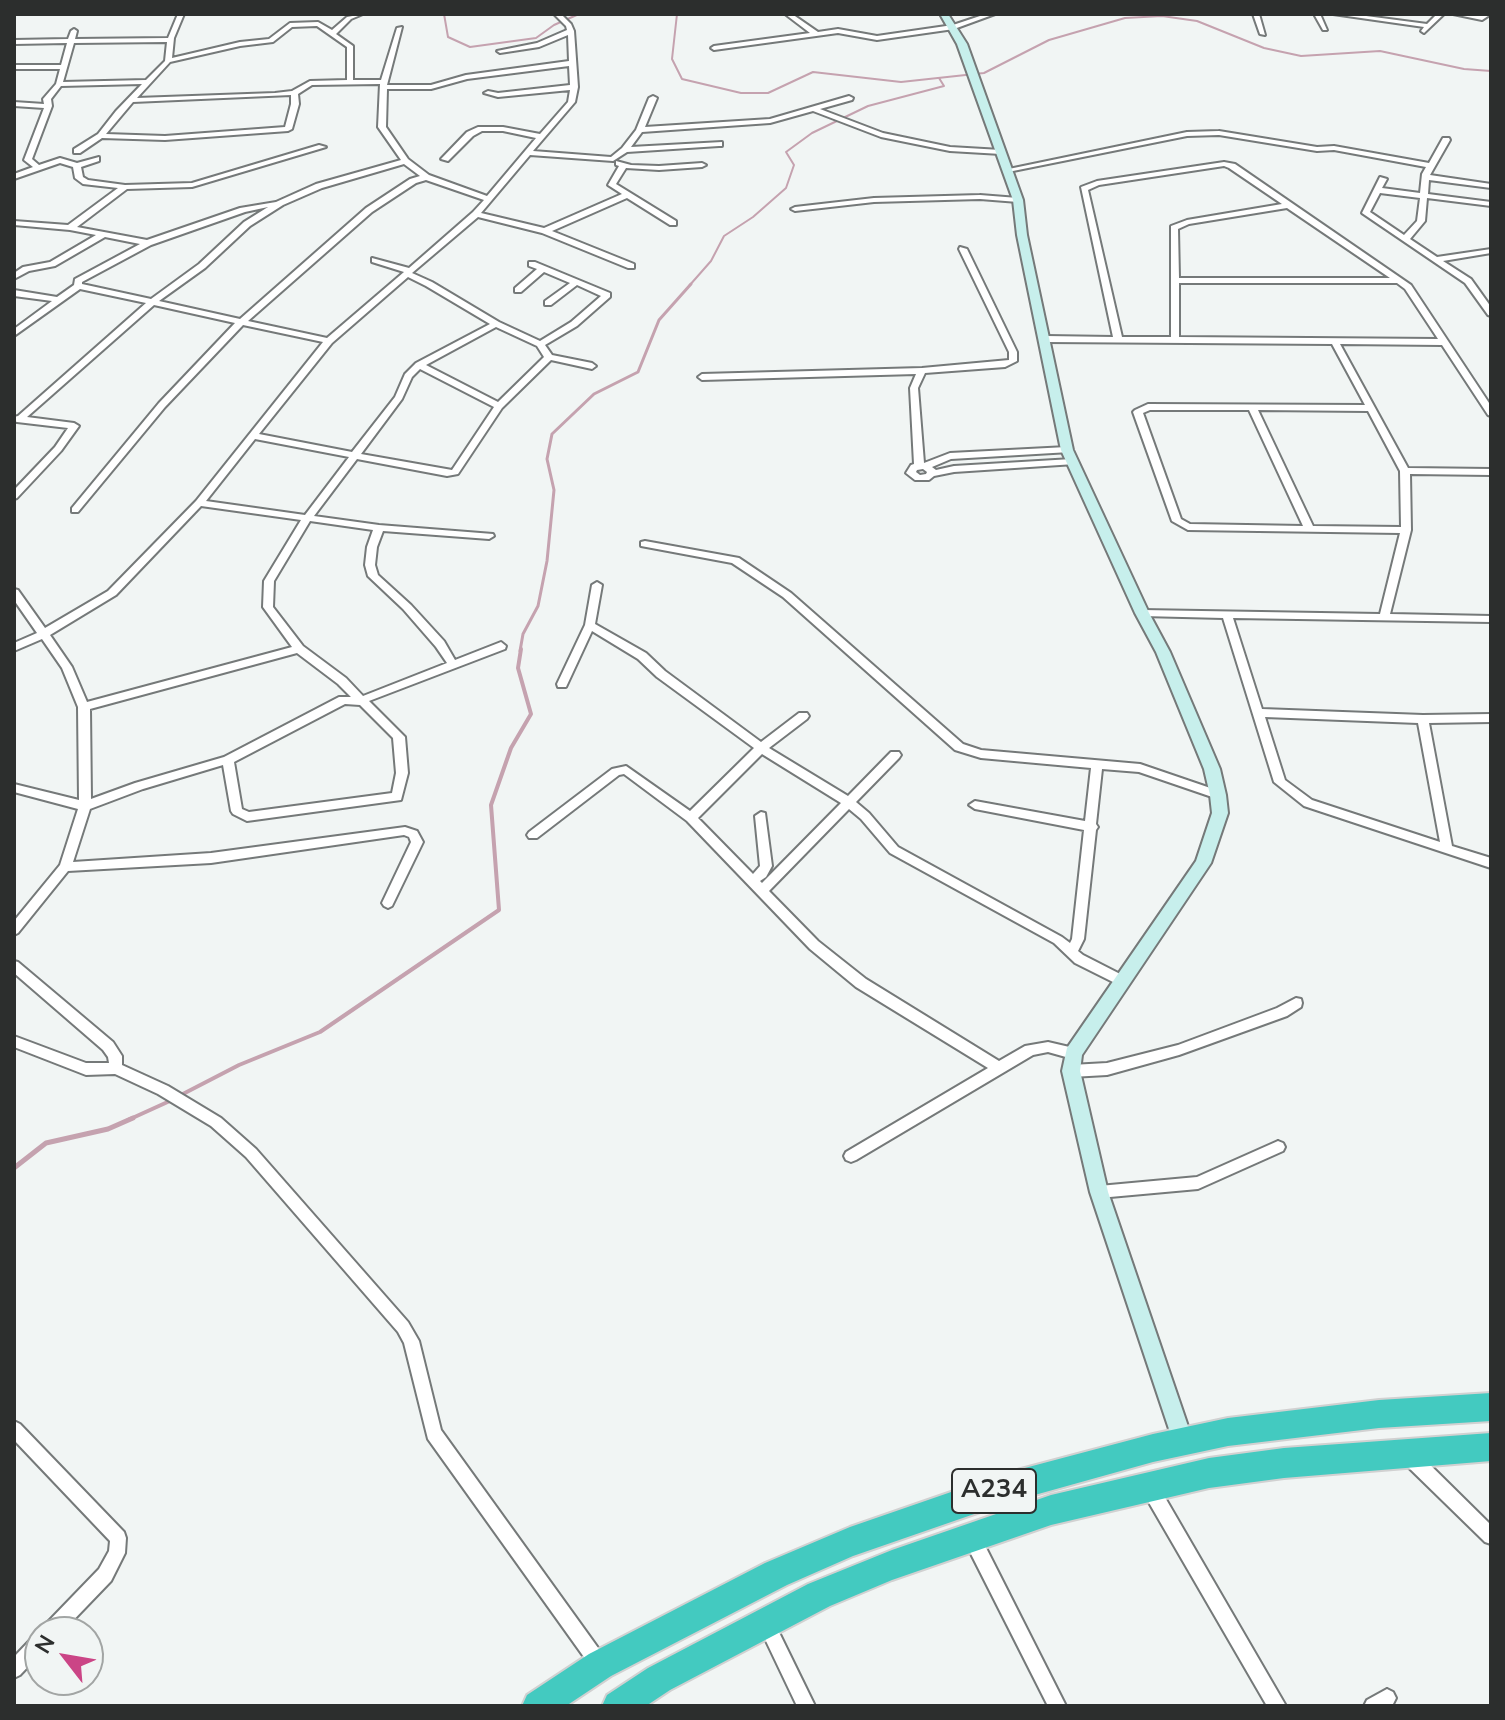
<!DOCTYPE html>
<style>
body{margin:0}
#map{position:relative;width:1505px;height:1720px;overflow:hidden;background:#f1f5f4;font-family:"Nunito Sans",sans-serif}
canvas{display:block}
.frame{position:absolute;inset:0;border:16px solid #2c2e2d;pointer-events:none}
.north{position:absolute;left:24px;top:1616px;width:80px;height:80px;box-sizing:border-box;background:#f1f5f4;border:2px solid #a2a5a4;border-radius:50%;rotate:301deg;font-size:22px;font-weight:700;line-height:32px;text-align:center;color:#2c2e2d}
.north::after{content:'';display:block;margin:auto;width:28px;height:36px;background:#cb4586;clip-path:polygon(50% 0,100% 100%,50% 72%,0 100%)}
</style>
<div id="map">
<canvas width="1505" height="1720"></canvas>
<div class="frame"></div>
<div class="north">N</div>
</div>
<script>
const ctx = document.querySelector('canvas').getContext('2d');
ctx.lineJoin = 'round';
const poly = rows => new Path2D(rows.map(r => 'M' + r).join(''));
function strokePath(path, color, width, dash) { ctx.strokeStyle = color; ctx.lineWidth = width; ctx.lineCap = dash ? 'butt' : 'round'; ctx.setLineDash(dash || []); ctx.stroke(path); }
function paint(path, color) { ctx.fillStyle = color; ctx.fill(path, 'evenodd'); }
function write(font, color, halo, rows, align = 'center') {
  ctx.font = font + ' "Nunito Sans",sans-serif'; ctx.lineWidth = 8; ctx.setLineDash([]); ctx.textBaseline = 'middle'; ctx.strokeStyle = halo; ctx.fillStyle = color; for (const [text, x, y, turn = 0] of rows) {
    ctx.save(); ctx.translate(x, y); ctx.rotate((+turn || 0) * Math.PI / 180); ctx.textAlign = isNaN(turn) ? turn : align; if (halo) ctx.strokeText(text, 0, 0); ctx.fillText(text, 0, 0); ctx.restore();
  }
}
strokePath(poly([
 [444,14,448,37,470,47,536,38,554,25,579,14],
 [677,14,672,59,682,79,741,93,768,93,813,72,901,82,984,73,1049,40,1125,18,1162,16,1197,21,1264,48,1301,56,1380,51,1464,69,1491,71],
 [689,286,711,261,724,236,753,217,786,188,794,165,786,152,812,133,868,106,944,86,939,78]
]), '#c5a2af', 2);
strokePath(poly([
 [520,651,523,634,538,606,547,561,554,490,547,459,552,434,594,394,638,372,659,320,691,284]
]), '#c5a2af', 3);
strokePath(poly([
 [179,1096,239,1065,320,1032,499,910,491,805,511,748,531,714,518,668,521,649],
 [128,1120,172,1100]
]), '#c5a2af', 4);
strokePath(poly([
 [14,1168,46,1143,108,1129,133,1118]
]), '#c5a2af', 5);
const street = poly([
 [178,14,184,14,174,38,172,58,240,42,269,39,290,23,318,22,332,30,347,17,363,14,351,19,336,34,353,46,353,80,381,80,397,28,402,27,387,85,431,85,466,75,569,61,568,35,539,47,500,53,497,51,537,43,567,30,566,26,554,14,561,14,571,24,574,31,578,87,575,102,533,151,611,157,622,148,636,130,649,98,653,96,657,98,645,127,770,119,849,96,853,98,852,100,820,109,883,133,950,147,1001,150,1005,152,1001,154,950,151,881,137,813,111,770,123,642,132,631,147,722,142,722,146,719,146,627,152,613,161,530,155,481,213,544,228,622,194,608,185,619,166,616,165,616,161,631,165,659,166,702,163,706,165,702,167,659,170,626,168,616,184,676,221,676,225,670,225,627,198,552,231,634,264,634,268,628,268,542,233,478,217,412,273,432,282,499,322,540,341,571,322,601,296,577,285,551,305,545,305,545,301,570,283,544,272,521,292,515,292,515,288,537,269,529,266,529,262,535,262,610,293,610,297,577,326,545,345,552,355,592,363,596,366,592,369,551,360,502,408,458,474,447,476,357,459,314,516,379,525,493,534,494,536,489,539,383,531,377,547,375,565,378,575,411,605,444,641,455,660,501,642,506,646,505,649,369,701,405,737,408,773,401,800,247,821,233,814,231,811,223,765,143,789,90,809,73,862,211,853,405,827,417,831,423,842,392,906,388,908,384,906,382,903,411,842,409,837,404,835,211,863,68,871,18,933,14,935,14,921,60,865,78,809,14,792,14,784,79,800,78,707,62,668,42,639,14,651,14,643,37,633,14,600,14,589,18,590,45,628,108,591,196,501,323,342,243,325,165,407,78,512,72,512,72,508,159,403,235,323,154,305,27,417,74,423,79,426,61,451,17,498,14,499,14,490,55,447,68,428,17,422,14,421,14,417,18,416,146,303,80,289,14,336,14,329,52,301,14,296,14,290,57,297,74,285,75,279,140,244,105,237,55,266,29,271,14,279,14,273,23,267,50,262,96,235,70,230,14,225,14,221,68,225,118,188,83,184,75,178,73,167,60,163,14,179,14,174,33,167,24,160,44,108,14,106,14,102,44,104,43,99,56,84,60,69,14,69,14,65,61,65,67,43,14,44,14,40,68,39,71,31,74,29,77,31,75,39,168,38,178,14],
 [317,26,347,47,347,80,310,81,292,91,275,93,137,98,170,62,240,46,273,42,292,27,317,26],
 [167,42,165,61,146,80,63,82,74,43,167,42],
 [569,66,570,85,498,93,488,91,484,93,498,97,570,90,568,102,540,134,503,127,478,127,467,132,441,159,448,161,473,136,482,131,503,131,536,138,487,196,429,175,408,159,386,127,387,89,431,89,467,79,569,66],
 [142,84,116,111,98,134,74,149,74,153,80,153,102,138,165,140,288,131,292,129,299,104,298,94,312,85,380,84,378,127,401,160,316,184,276,202,240,208,147,240,77,227,127,189,192,187,326,147,319,145,192,183,125,185,88,180,83,177,81,167,99,161,99,157,77,163,60,158,39,165,32,159,52,106,51,99,61,86,142,84],
 [291,95,291,104,285,127,165,136,106,134,133,102,291,95],
 [404,164,420,176,410,179,366,208,240,319,159,301,205,268,250,226,283,205,322,188,404,164],
 [426,180,484,200,473,212,409,268,372,258,372,262,404,272,327,338,248,321,372,212,416,183,426,180],
 [268,207,244,222,199,264,151,299,82,284,82,282,151,245,245,212,268,207],
 [408,277,426,286,490,324,416,363,405,374,395,397,352,452,259,434,332,343,408,277],
 [496,327,537,346,544,357,498,402,426,365,496,327],
 [420,369,494,407,452,470,361,454,402,399,412,377,420,369],
 [255,439,349,457,305,515,206,501,255,439],
 [201,506,301,520,264,581,263,607,292,647,87,702,72,667,50,635,116,595,201,506],
 [310,521,373,530,367,547,365,565,368,576,403,609,436,647,447,663,363,696,346,678,303,646,273,607,274,581,310,521],
 [297,653,338,684,351,697,339,697,224,757,135,783,91,799,90,709,297,653],
 [345,704,360,705,393,738,396,773,392,793,249,812,242,809,234,762,345,704],
 [785,14,792,14,818,32,838,29,877,36,953,25,986,14,995,14,954,29,877,40,838,33,714,50,711,48,714,46,810,33,785,14],
 [1253,14,1259,14,1265,35,1260,34,1253,14],
 [1314,14,1320,14,1327,30,1323,30,1314,14],
 [1333,14,1351,14,1427,24,1437,14,1444,14,1424,33,1421,31,1424,27,1333,14],
 [1453,14,1481,16,1491,14,1482,20,1453,14],
 [1219,131,1317,147,1334,146,1429,163,1443,138,1449,138,1450,140,1430,175,1491,184,1491,188,1429,180,1428,194,1491,202,1491,206,1427,198,1425,221,1410,239,1437,257,1491,249,1491,253,1443,261,1471,279,1491,307,1491,316,1488,315,1465,283,1362,213,1380,177,1387,179,1382,188,1420,193,1422,174,1426,167,1334,150,1317,151,1219,135,1187,136,1008,172,1004,170,1187,132,1219,131],
 [1380,193,1420,198,1417,221,1404,235,1370,212,1380,193],
 [1224,162,1235,164,1411,285,1491,406,1491,416,1488,415,1442,345,1340,344,1408,468,1491,469,1491,475,1410,474,1411,530,1390,614,1491,616,1491,622,1233,618,1262,709,1423,715,1491,714,1491,722,1429,723,1452,846,1491,858,1491,868,1304,806,1274,782,1223,618,1142,616,1137,613,1142,610,1380,614,1400,533,1188,530,1172,521,1133,412,1135,410,1148,404,1365,405,1332,344,1046,342,1042,339,1046,336,1113,337,1081,187,1097,181,1224,162],
 [1224,166,1229,168,1282,204,1187,220,1171,226,1171,337,1122,337,1088,190,1099,185,1224,166],
 [1287,208,1390,278,1179,278,1178,229,1189,224,1287,208],
 [1179,283,1397,283,1405,289,1438,339,1179,337,1179,283],
 [1150,410,1249,410,1303,526,1190,524,1181,519,1143,413,1150,410],
 [1258,410,1368,411,1400,471,1401,527,1313,526,1258,410],
 [1265,717,1418,723,1440,842,1312,800,1285,780,1265,717],
 [980,195,1018,198,1022,200,1018,202,980,199,874,202,795,211,791,209,795,207,874,198,980,195],
 [960,247,967,249,1017,352,1017,361,1005,367,925,373,918,388,924,463,950,453,1067,447,1072,450,1070,452,951,459,932,467,936,470,954,466,1072,459,1075,460,1075,464,954,472,934,476,929,480,915,480,906,473,911,465,914,464,910,388,916,374,702,380,698,377,702,374,922,368,1009,360,1009,352,959,249,960,247],
 [923,469,927,472,926,474,920,475,916,472,917,470,923,469],
 [645,541,739,558,791,593,963,744,981,750,1140,764,1222,792,1224,795,1218,799,1139,772,1102,769,1096,824,1098,827,1096,830,1084,939,1078,951,1083,955,1126,977,1127,981,1126,985,1121,986,1075,963,1054,943,890,853,861,819,849,809,769,891,818,941,866,979,999,1061,1025,1046,1048,1042,1078,1049,1080,1053,1078,1057,1073,1059,1048,1052,1033,1055,856,1160,851,1162,846,1160,844,1156,846,1152,988,1068,856,987,810,949,687,821,624,774,619,775,537,838,529,838,527,835,529,832,612,769,626,766,690,811,754,748,657,677,638,659,592,631,566,687,558,687,557,684,585,625,592,585,597,582,602,585,595,624,646,653,665,671,761,742,799,713,807,713,809,716,807,719,769,748,848,796,891,752,899,752,901,755,899,758,856,802,869,813,898,847,1062,937,1070,943,1072,939,1084,830,975,809,969,805,975,801,1085,821,1091,768,981,758,955,750,783,597,732,563,641,546,641,542,645,541],
 [762,754,841,803,762,883,760,881,766,877,772,866,765,813,761,812,755,816,760,866,753,874,698,818,762,754],
 [14,961,18,962,113,1042,122,1056,122,1065,168,1086,221,1118,256,1149,408,1322,419,1341,441,1430,606,1659,609,1665,606,1671,600,1674,594,1671,428,1439,404,1343,398,1332,246,1157,211,1126,158,1094,115,1074,86,1075,14,1047,14,1036,86,1063,109,1063,108,1057,103,1050,14,973,14,961],
 [1296,998,1301,999,1302,1003,1301,1007,1287,1016,1179,1055,1107,1075,1071,1077,1066,1075,1064,1071,1066,1067,1071,1065,1107,1063,1178,1045,1277,1008,1296,998],
 [1278,1141,1283,1143,1285,1147,1283,1151,1198,1189,1099,1198,1094,1196,1092,1192,1094,1188,1099,1186,1197,1177,1278,1141],
 [14,1421,20,1424,124,1532,126,1538,125,1553,111,1581,62,1632,42,1632,44,1626,99,1569,109,1551,110,1541,14,1440,14,1421],
 [1410,1449,1416,1451,1491,1525,1491,1544,1485,1542,1404,1463,1402,1457,1404,1451,1410,1449],
 [1150,1480,1156,1482,1286,1706,1267,1706,1144,1494,1142,1488,1144,1482,1150,1480],
 [971,1528,977,1530,1066,1706,1048,1706,965,1542,963,1536,965,1530,971,1528],
 [765,1614,771,1616,815,1706,797,1706,757,1622,759,1616,765,1614],
 [40,1633,40,1654,20,1675,14,1678,14,1657,34,1636,40,1633],
 [1387,1689,1393,1692,1396,1698,1393,1704,1390,1706,1364,1706,1367,1700,1387,1689]
]);
const secondary = poly([
 [940,14,948,14,967,44,1023,200,1027,235,1073,450,1149,613,1170,652,1220,769,1226,795,1228,813,1211,863,1082,1055,1080,1071,1108,1192,1193,1441,1190,1448,1183,1451,1176,1448,1173,1441,1090,1192,1062,1071,1067,1048,1196,861,1212,813,1210,795,1204,769,1156,652,1135,613,1061,450,1017,235,1013,200,957,44,940,14]
]);
const highway = poly([
 [1491,1393,1491,1421,1379,1428,1228,1446,1153,1462,1006,1503,853,1556,787,1585,611,1676,566,1706,522,1706,527,1695,589,1654,765,1563,850,1527,1006,1473,1153,1434,1228,1418,1379,1400,1491,1393],
 [1491,1433,1491,1461,1284,1478,1209,1488,1051,1525,892,1580,830,1606,670,1690,646,1706,602,1706,607,1695,648,1668,808,1584,892,1550,1051,1495,1209,1458,1284,1448,1491,1433]
]);
strokePath(street, '#757979', 4);
strokePath(secondary, '#757979', 4);
strokePath(highway, '#d1d1d1', 4);
paint(street, '#fff');
paint(secondary, '#c7efec');
paint(highway, '#43cac0');
for (const [x, y, w] of [
 [994,1491,84]
]) { const box = new Path2D(); box.roundRect(x - w / 2, y - 22, w, 44, 6); ctx.fillStyle = '#f1f5f4'; ctx.fill(box); strokePath(box, '#2c2e2d', 2); }
write('bold 26px', '#2c2e2d', null, [
 ["A234",994,1491]
]);
</script>
